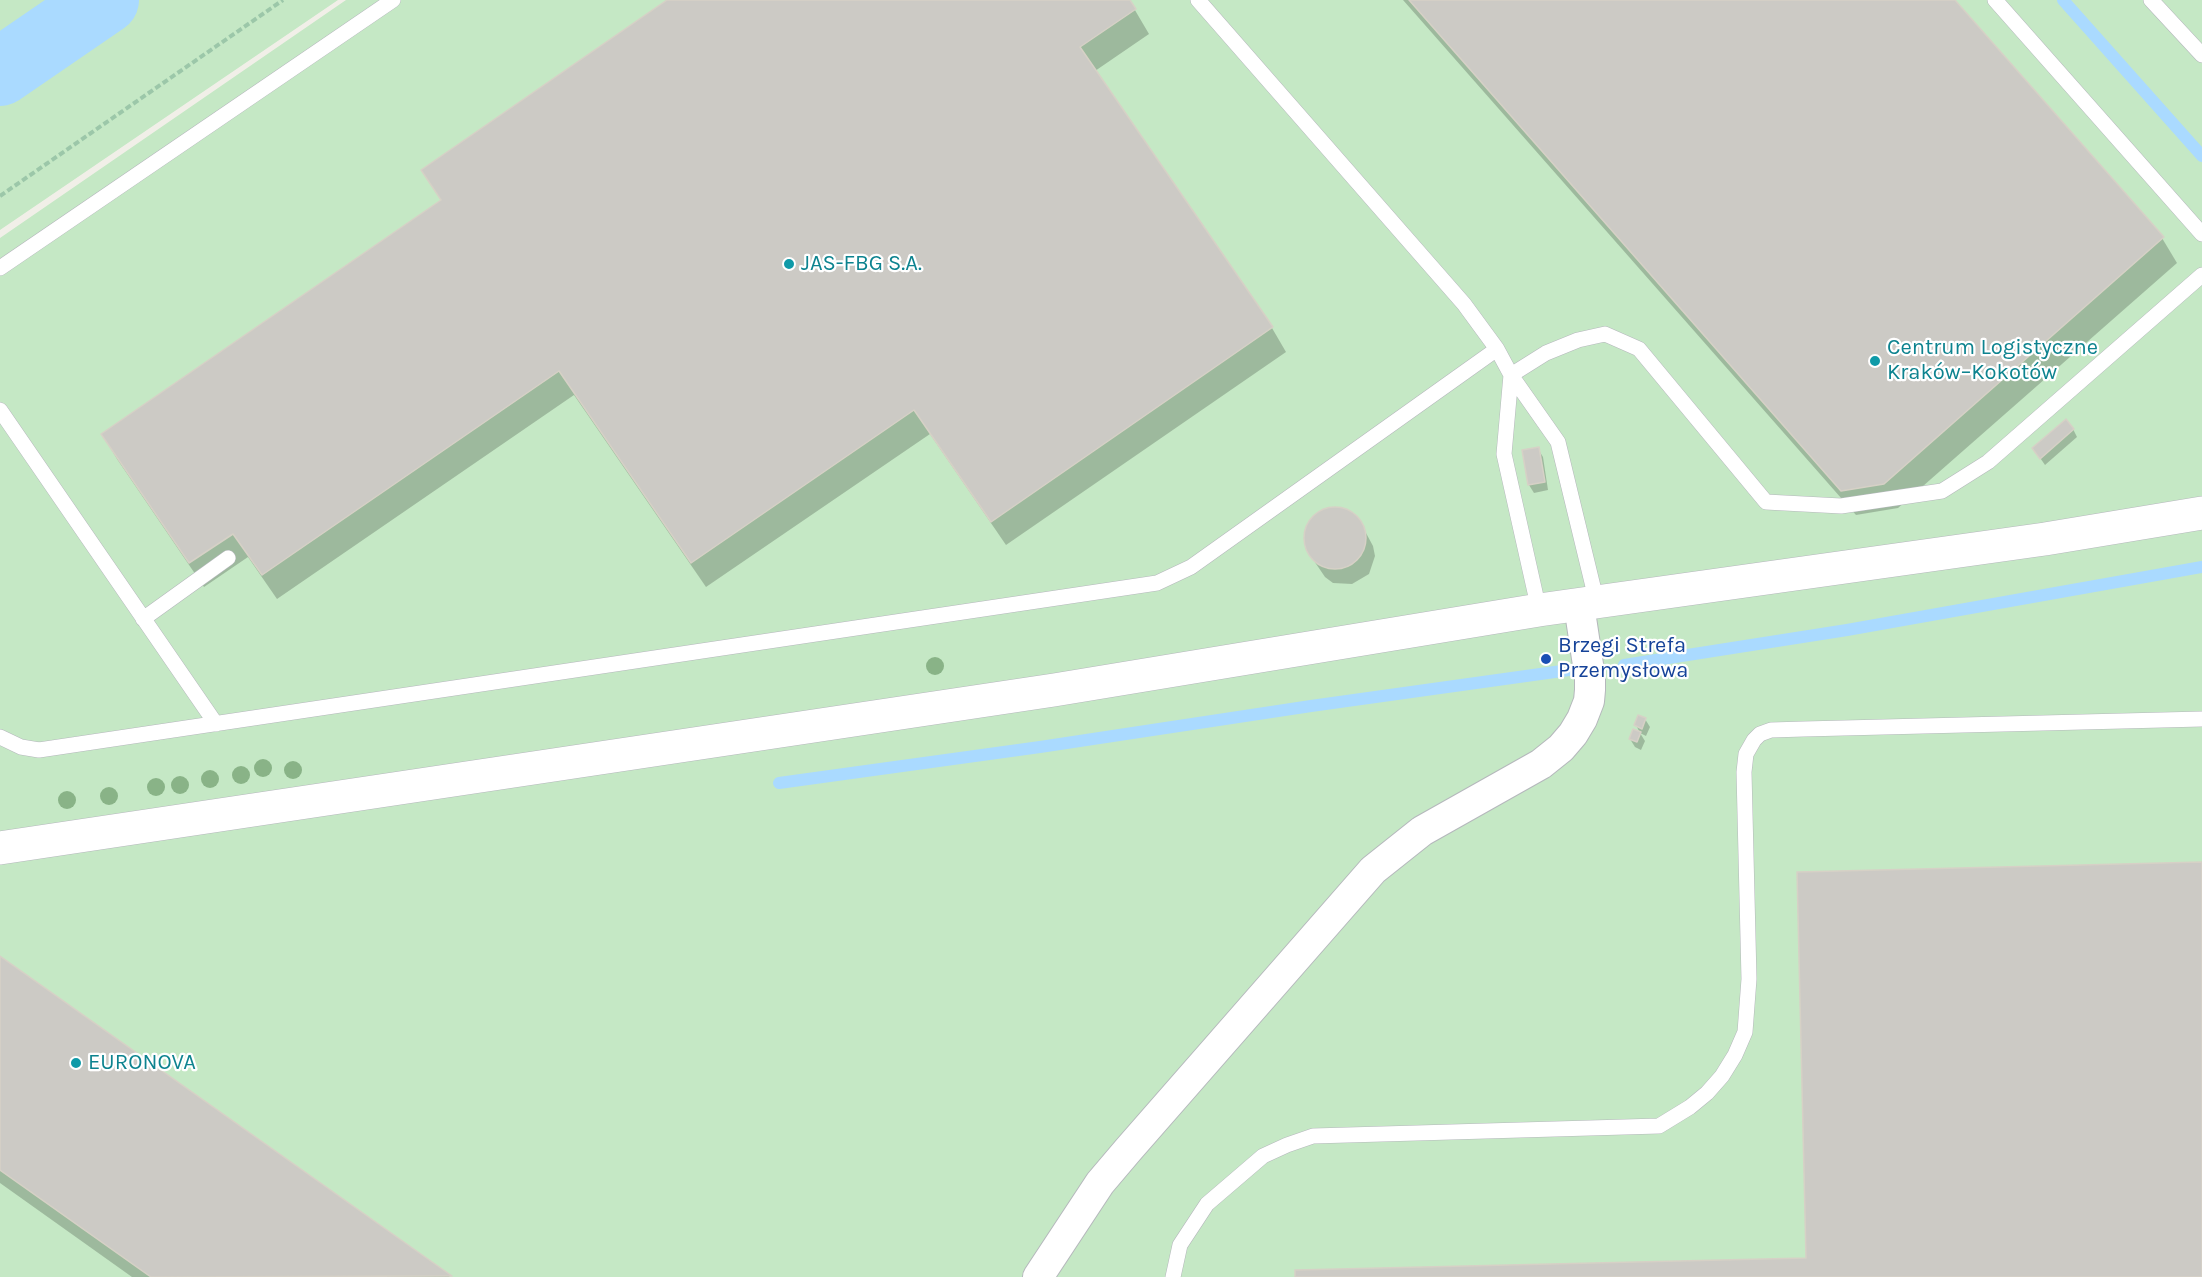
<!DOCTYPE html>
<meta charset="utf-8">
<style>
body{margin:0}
canvas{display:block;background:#f1efe8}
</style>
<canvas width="2202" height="1277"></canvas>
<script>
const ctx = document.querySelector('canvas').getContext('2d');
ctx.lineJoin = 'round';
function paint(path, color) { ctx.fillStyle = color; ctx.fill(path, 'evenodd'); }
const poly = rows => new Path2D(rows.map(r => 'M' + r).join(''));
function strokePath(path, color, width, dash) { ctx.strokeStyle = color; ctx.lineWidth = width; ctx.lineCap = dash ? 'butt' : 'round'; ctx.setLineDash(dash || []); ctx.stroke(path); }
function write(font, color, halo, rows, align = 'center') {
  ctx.font = font + ' Karla,sans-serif'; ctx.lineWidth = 4.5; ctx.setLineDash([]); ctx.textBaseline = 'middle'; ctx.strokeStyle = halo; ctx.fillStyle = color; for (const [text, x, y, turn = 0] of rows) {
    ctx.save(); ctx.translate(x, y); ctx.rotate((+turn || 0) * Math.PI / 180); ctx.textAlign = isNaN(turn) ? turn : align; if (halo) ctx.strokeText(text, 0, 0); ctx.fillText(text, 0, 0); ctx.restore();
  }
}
paint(poly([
 [0,0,338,0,0,230],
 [346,0,2202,0,2202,1277,0,1277,0,238]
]), '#c5e8c5');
paint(poly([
 [669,0,1129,0,1149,34,1095,71,1272,328,1286,352,1006,545,930,434,706,587,574,395,277,599,248,557,204,587,117,459,103,435,442,202,423,170],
 [1403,0,1953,0,2162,238,2177,263,1898,508,1856,515],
 [2073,429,2077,437,2045,465,2034,449],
 [1538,449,1543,457,1548,490,1534,493,1529,485,1524,451],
 [1333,508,1342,509,1359,520,1373,546,1375,556,1369,574,1352,584,1333,583,1325,577,1308,552,1305,543,1305,533,1309,523,1315,515,1323,510],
 [1645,719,1650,727,1646,736,1640,733,1645,741,1641,750,1635,747,1630,739,1640,733,1636,725],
 [0,958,450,1277,132,1277,0,1183]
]), '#0003');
strokePath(poly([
 [2063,0,2202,156],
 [1624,665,1847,630,2202,567],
 [779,783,1040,747,1311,706,1569,670]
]), '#aadaff', 12);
strokePath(poly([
 [0,72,105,0]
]), '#aadaff', 68);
const building = poly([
 [667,0,1130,0,1136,9,1080,47,1273,327,991,522,914,410,691,563,559,371,262,575,233,534,189,563,101,434,441,200,421,170,667,0],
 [1409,0,1955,0,2164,237,1884,484,1841,491,1409,0],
 [2066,419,2074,429,2040,459,2032,448,2066,419],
 [1539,447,1545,482,1528,485,1522,450,1539,447],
 '1304 538a31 31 0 1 1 62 0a31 31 0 1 1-62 0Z',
 [1638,715,1646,718,1642,729,1634,725,1638,715],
 [1633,729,1641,732,1637,742,1629,739,1633,729],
 [2202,862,2202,1277,1295,1277,1295,1270,1806,1258,1797,872,2202,862],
 [0,956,452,1276,151,1277,0,1170,0,956]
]);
paint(building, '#cccac5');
strokePath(building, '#d6d1c6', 1.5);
const service = poly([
 [1198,0,1464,304,1497,349,1511,375,1558,442,1597,603],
 [1995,0,2202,234],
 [2151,0,2202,55],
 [0,268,393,0],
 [1511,375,1546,353,1578,340,1605,334,1639,349,1766,502,1841,506,1942,491,1988,462,2202,275],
 [1511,375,1504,454,1539,610],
 [0,410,216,724],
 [143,619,228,558],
 [0,737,21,747,39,750,1157,583,1191,567,1497,349],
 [1173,1277,1180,1245,1207,1204,1263,1156,1287,1145,1313,1136,1659,1126,1690,1107,1707,1093,1722,1076,1735,1055,1745,1032,1749,979,1744,772,1746,754,1754,740,1760,734,1771,730,1804,729,2202,719]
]);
const minor = poly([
 [1038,1277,1100,1183,1128,1150,1373,870,1422,831,1541,764,1561,748,1573,734,1582,719,1589,701,1590,690,1590,678,1579,605]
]);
const tertiary = poly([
 [0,848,1054,690,1539,610,2045,539,2202,513]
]);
strokePath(service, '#b5b8bc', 16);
strokePath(minor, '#b5b8bc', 32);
strokePath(tertiary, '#b5b8bc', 34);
strokePath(poly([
 [0,196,283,0]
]), '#9cc7a9', 4, [6, 3]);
strokePath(service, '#fff', 15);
strokePath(minor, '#fff', 30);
strokePath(tertiary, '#fff', 33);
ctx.fillStyle = '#89b387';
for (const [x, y] of [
 [935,666],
 [263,768],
 [293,770],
 [241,775],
 [210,779],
 [180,785],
 [156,787],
 [109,796],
 [67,800]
]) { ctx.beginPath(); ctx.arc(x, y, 9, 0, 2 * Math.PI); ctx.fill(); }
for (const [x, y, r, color] of [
 [789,264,6,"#0f9aa8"],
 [1875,361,6,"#0f9aa8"],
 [1546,659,6,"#1a4fb4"],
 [76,1063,6,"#0f9aa8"]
]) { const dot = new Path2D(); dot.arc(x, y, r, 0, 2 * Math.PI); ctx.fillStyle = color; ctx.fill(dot); strokePath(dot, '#fff', 2); }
write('22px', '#0d838f', '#fff', [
 ["JAS-FBG S.A.",801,264],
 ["Centrum Logistyczne",1887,348],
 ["Kraków–Kokotów",1887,373],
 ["EURONOVA",88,1063]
], 'left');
write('22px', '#164399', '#fff', [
 ["Brzegi Strefa",1558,646],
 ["Przemysłowa",1558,671]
], 'left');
</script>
